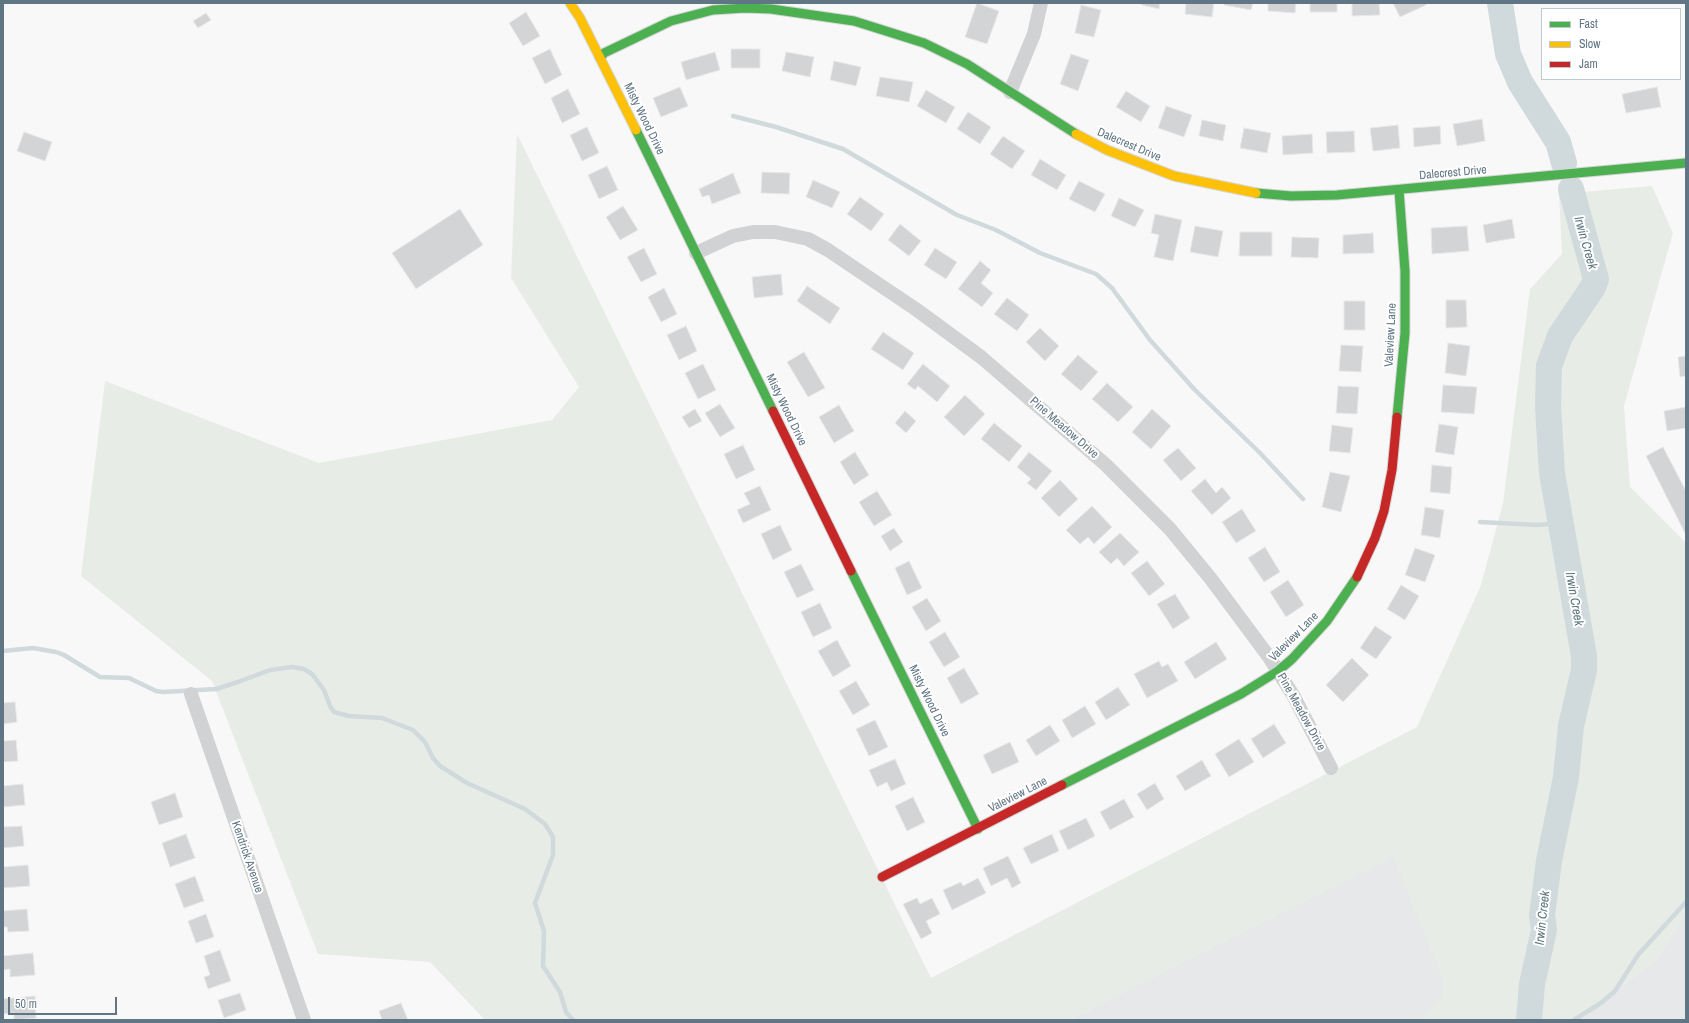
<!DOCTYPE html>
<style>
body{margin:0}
#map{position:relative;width:1689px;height:1023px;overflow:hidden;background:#f8f8f8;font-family:"Archivo Narrow",sans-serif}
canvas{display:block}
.frame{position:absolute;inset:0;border:4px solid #617685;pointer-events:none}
.legend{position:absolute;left:1541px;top:8px;width:140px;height:72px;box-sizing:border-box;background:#fff;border:1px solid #c0c8ce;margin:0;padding:5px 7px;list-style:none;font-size:12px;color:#617685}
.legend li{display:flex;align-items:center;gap:8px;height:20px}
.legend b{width:20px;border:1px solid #c0c8ce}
.scale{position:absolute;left:8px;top:997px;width:109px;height:18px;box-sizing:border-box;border:2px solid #617685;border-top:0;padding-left:5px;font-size:12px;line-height:14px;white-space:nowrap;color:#617685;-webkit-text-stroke:3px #fff;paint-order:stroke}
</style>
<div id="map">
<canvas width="1689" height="1023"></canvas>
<div class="frame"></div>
<ul class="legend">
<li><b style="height:5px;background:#4caf50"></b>Fast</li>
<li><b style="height:5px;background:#ffc107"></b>Slow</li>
<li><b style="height:5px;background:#c62828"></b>Jam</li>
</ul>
<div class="scale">50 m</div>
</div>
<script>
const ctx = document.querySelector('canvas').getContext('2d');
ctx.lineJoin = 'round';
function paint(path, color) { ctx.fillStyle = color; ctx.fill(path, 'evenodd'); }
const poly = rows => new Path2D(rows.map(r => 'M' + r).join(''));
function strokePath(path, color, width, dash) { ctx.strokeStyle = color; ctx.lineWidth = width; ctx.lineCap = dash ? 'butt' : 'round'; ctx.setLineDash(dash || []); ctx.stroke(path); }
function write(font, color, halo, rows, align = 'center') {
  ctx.font = font + ' "Archivo Narrow",sans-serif'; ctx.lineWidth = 4; ctx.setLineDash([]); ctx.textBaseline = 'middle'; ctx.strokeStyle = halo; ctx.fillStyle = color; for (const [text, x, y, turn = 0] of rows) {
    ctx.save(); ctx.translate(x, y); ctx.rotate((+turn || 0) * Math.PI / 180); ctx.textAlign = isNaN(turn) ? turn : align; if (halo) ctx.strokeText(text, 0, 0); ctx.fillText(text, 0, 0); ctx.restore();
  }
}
paint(poly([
 [1452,826,1493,945,1422,1020,1069,1020],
 [1686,912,1686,1020,1580,1020,1657,958]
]), '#e6e8e9');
paint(poly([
 [517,134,931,978,1417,727,1481,585,1503,503,1530,289,1562,254,1559,194,1652,186,1673,233,1624,406,1630,487,1686,543,1686,912,1657,958,1580,1020,1419,1020,1442,996,1442,977,1393,857,1069,1020,485,1020,430,962,318,954,212,681,81,576,105,381,319,463,552,420,579,387,511,278]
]), '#e8ece6');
strokePath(poly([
 [733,116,776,127,843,149,957,215,996,230,1040,253,1096,274,1112,288,1150,340,1195,390,1260,453,1303,499],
 [1480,522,1537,525,1561,523],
 [3,651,33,648,56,652,64,655,100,677,129,678,156,691,163,692,216,689,238,682,270,670,292,667,304,669,312,674,324,690,330,706,334,712,349,716,382,718,413,730,425,742,433,758,440,766,467,783,525,809,545,824,553,837,553,855,535,903,544,931,543,966,560,992,566,1012,573,1020],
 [1574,1020,1601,1003,1615,991,1638,955,1686,902]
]), '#d0d9dc', 4.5);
strokePath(poly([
 [1500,3,1508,54,1520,82,1558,142,1564,163],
 [1529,1020,1532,984,1544,930,1542,915,1549,861,1566,777,1571,726,1584,670,1584,656,1552,473,1548,407,1549,366,1560,336,1593,287,1596,279,1571,189]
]), '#d0d9dc', 26);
const building = poly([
 [977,3,999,11,987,44,965,37,977,3],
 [1142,3,1160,3,1159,9,1142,5,1142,3],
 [1186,3,1214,3,1212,17,1185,14,1186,3],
 [1225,3,1253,3,1251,10,1224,5,1225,3],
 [1268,3,1296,3,1295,13,1268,11,1268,3],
 [1310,3,1337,3,1337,12,1310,12,1310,3],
 [1352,3,1379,3,1380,15,1352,16,1352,3],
 [1393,3,1426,3,1426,5,1400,17,1393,3],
 [1081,5,1101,10,1094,37,1075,33,1081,5],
 [526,12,540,36,523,46,509,23,526,12],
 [206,13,211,20,198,28,193,21,206,13],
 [550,49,562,75,545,84,532,58,550,49],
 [731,49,760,49,760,68,731,68,731,49],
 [715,52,720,70,686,80,681,62,715,52],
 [786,52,814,57,810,77,782,71,786,52],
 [1071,54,1089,60,1078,91,1060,84,1071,54],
 [834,61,861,67,856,86,830,80,834,61],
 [880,77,913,82,909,102,876,96,880,77],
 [680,87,688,106,661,117,653,98,680,87],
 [1657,87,1661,107,1626,113,1622,94,1657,87],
 [568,89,580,114,562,123,551,98,568,89],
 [926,90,955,107,946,123,917,106,926,90],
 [1126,91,1150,106,1141,122,1116,107,1126,91],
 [1166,106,1192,115,1184,137,1158,128,1166,106],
 [968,112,991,127,980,144,957,129,968,112],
 [1482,119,1485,141,1457,146,1453,124,1482,119],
 [1202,120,1226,125,1223,141,1199,136,1202,120],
 [1398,125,1400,148,1373,151,1370,128,1398,125],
 [1440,126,1441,144,1414,147,1413,128,1440,126],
 [587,127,599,153,582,161,570,135,587,127],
 [1244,128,1271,133,1267,153,1240,148,1244,128],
 [1354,131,1355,152,1327,153,1326,132,1354,131],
 [24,132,52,142,45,161,17,151,24,132],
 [1312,134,1313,153,1283,155,1282,136,1312,134],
 [1003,136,1025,151,1012,169,990,154,1003,136],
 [1040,159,1066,175,1057,190,1031,175,1040,159],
 [607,166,618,190,599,199,588,175,607,166],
 [762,172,790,173,789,194,761,193,762,172],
 [733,173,741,193,712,204,709,195,702,197,699,189,733,173],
 [813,180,840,192,832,208,806,197,813,180],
 [1079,181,1105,194,1095,212,1069,199,1079,181],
 [860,197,884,214,871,231,847,214,860,197],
 [1119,198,1144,210,1135,227,1111,216,1119,198],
 [623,206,638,230,620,240,606,217,623,206],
 [460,209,483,245,416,289,392,253,460,209],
 [1155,214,1182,220,1173,261,1154,257,1159,235,1151,233,1155,214],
 [1512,219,1515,238,1486,243,1483,225,1512,219],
 [900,224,921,241,909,256,888,240,900,224],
 [1195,226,1223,231,1218,257,1190,252,1195,226],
 [1467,226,1469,251,1432,254,1431,228,1467,226],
 [1240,232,1272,232,1272,256,1239,256,1240,232],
 [1373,233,1374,253,1343,254,1343,235,1373,233],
 [1292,237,1319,238,1318,258,1291,257,1292,237],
 [644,248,657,274,641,282,627,257,644,248],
 [935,248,957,262,946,279,924,265,935,248],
 [980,261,991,270,981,283,993,293,982,307,958,289,980,261],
 [781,274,783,295,754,298,752,277,781,274],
 [807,286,840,308,830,324,797,301,807,286],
 [664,288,677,314,661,322,648,297,664,288],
 [1007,298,1029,315,1017,331,994,314,1007,298],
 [1446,300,1466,300,1467,327,1446,328,1446,300],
 [1344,301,1365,301,1365,330,1344,330,1344,301],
 [686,326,697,351,679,360,667,335,686,326],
 [1040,328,1059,346,1045,361,1026,342,1040,328],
 [883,332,914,353,903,370,871,349,883,332],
 [1448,343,1470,346,1466,376,1445,373,1448,343],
 [1341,345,1363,346,1361,372,1339,371,1341,345],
 [804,352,825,388,808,397,787,362,804,352],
 [1078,355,1098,372,1081,391,1061,374,1078,355],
 [1686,356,1686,376,1680,377,1678,357,1686,356],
 [703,364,716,390,698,399,685,373,703,364],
 [923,364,950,386,937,402,918,386,915,390,907,384,923,364],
 [1107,383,1133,407,1118,422,1092,399,1107,383],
 [1443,385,1477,387,1474,414,1441,412,1443,385],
 [1338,386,1359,387,1357,414,1336,413,1338,386],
 [965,395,985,414,964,436,944,417,965,395],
 [720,404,735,428,720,437,705,413,720,404],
 [839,405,854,431,834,443,819,417,839,405],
 [1686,407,1686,428,1667,431,1664,411,1686,407],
 [695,409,702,421,689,428,682,417,695,409],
 [1152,409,1171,426,1151,449,1132,432,1152,409],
 [905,411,916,421,906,433,895,423,905,411],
 [994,423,1022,446,1009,462,981,439,994,423],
 [1439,424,1458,427,1454,455,1435,452,1439,424],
 [1332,425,1353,428,1350,453,1329,451,1332,425],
 [743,445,755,470,736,479,724,454,743,445],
 [1663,447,1686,491,1686,535,1646,456,1663,447],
 [1178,448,1196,468,1181,481,1163,460,1178,448],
 [855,452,869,475,854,485,840,462,855,452],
 [1029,452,1052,471,1036,490,1027,483,1031,479,1017,467,1029,452],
 [1432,465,1452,467,1450,494,1430,492,1432,465],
 [1330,472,1350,476,1341,512,1322,507,1330,472],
 [1205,479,1216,493,1222,487,1231,498,1212,515,1191,491,1205,479],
 [1060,480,1078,499,1059,517,1041,498,1060,480],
 [760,486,771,510,743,523,737,510,750,504,744,493,760,486],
 [877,491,892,515,874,526,859,502,877,491],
 [1092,506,1112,527,1094,544,1088,537,1080,544,1066,530,1092,506],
 [1425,507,1444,510,1440,538,1421,535,1425,507],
 [1242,509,1256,531,1236,543,1222,522,1242,509],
 [780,525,792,550,773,560,761,534,780,525],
 [894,528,903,542,890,551,881,536,894,528],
 [1120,533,1139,552,1124,566,1117,558,1111,564,1099,552,1120,533],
 [1265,547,1280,572,1264,582,1248,558,1265,547],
 [1415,548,1435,555,1425,582,1405,575,1415,548],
 [909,561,922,588,907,595,895,568,909,561],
 [1147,561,1165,584,1149,596,1131,573,1147,561],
 [801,564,814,590,797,598,784,572,801,564],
 [1288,580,1304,605,1286,617,1270,592,1288,580],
 [1401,585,1419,596,1405,620,1387,609,1401,585],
 [1175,594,1190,618,1173,629,1157,604,1175,594],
 [927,598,941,621,926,631,912,607,927,598],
 [820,603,832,628,813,637,801,612,820,603],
 [1375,626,1392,637,1376,659,1360,648,1375,626],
 [945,632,960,657,944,667,929,642,945,632],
 [837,640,851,666,833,677,818,651,837,640],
 [1216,642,1227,659,1195,679,1184,662,1216,642],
 [1352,658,1369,675,1343,702,1326,685,1352,658],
 [1159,661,1162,667,1168,664,1178,681,1147,698,1134,674,1159,661],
 [964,668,979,694,961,704,947,678,964,668],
 [856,681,870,705,853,715,839,691,856,681],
 [1118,687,1130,705,1106,720,1095,702,1118,687],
 [15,702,17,722,3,724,3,703,15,702],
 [1085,706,1096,724,1072,738,1062,720,1085,706],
 [875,720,888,747,869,756,856,729,875,720],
 [1274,724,1286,743,1263,758,1251,739,1274,724],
 [1050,725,1060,741,1036,756,1026,740,1050,725],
 [1239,739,1254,762,1229,777,1215,754,1239,739],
 [16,740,18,761,3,762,3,741,16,740],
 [1010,742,1019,762,992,774,983,755,1010,742],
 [895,759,906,784,891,791,887,782,877,787,869,770,895,759],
 [1202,760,1211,776,1185,791,1176,776,1202,760],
 [1155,783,1164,799,1147,810,1137,794,1155,783],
 [23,784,25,805,3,807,3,786,23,784],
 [175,793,183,817,159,825,151,802,175,793],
 [913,797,925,822,907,831,895,806,913,797],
 [1124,799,1134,817,1110,830,1100,812,1124,799],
 [1086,818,1095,836,1068,850,1059,831,1086,818],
 [22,826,24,846,3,848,3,827,22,826],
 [186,834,195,858,170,867,162,843,186,834],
 [1052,834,1059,851,1031,864,1023,848,1052,834],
 [1008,856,1021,883,1012,888,1007,878,991,886,983,868,1008,856],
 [28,865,30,886,3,888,3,867,28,865],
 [195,876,204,901,184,908,175,884,195,876],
 [978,878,986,893,952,910,943,890,961,882,963,886,978,878],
 [917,898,920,904,932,898,940,914,926,921,932,933,921,939,903,904,917,898],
 [27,909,29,931,8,932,7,927,3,927,3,911,27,909],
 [206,914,214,937,196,943,188,921,206,914],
 [220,950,231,981,208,989,204,977,210,975,204,956,220,950],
 [33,953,35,975,10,977,10,969,3,970,3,956,33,953],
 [240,993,246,1010,224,1018,218,1000,240,993],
 [35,996,36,1018,14,1020,14,1013,4,1014,3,999,35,996],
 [401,1003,408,1020,382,1020,379,1011,401,1003]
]);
paint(building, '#d3d4d6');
strokePath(building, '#e8e8e8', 1);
const fast = poly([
 [600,58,604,53,671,21,713,10,745,8,771,9,854,21,924,43,967,64,1076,134],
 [636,130,773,411],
 [1256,193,1291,196,1337,195,1686,163],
 [1397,417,1405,333,1405,271,1399,190],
 [851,571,978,829],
 [1062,785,1241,694,1278,671,1292,659,1327,621,1357,577]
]);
const slow = poly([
 [570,3,580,18,636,130],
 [1076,134,1107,150,1174,176,1256,193]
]);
const jam = poly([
 [773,411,851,571],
 [1357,577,1375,538,1384,511,1392,470,1397,417],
 [882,877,1062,785]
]);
strokePath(fast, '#d5d6d7', 11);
strokePath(slow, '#d5d6d7', 11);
strokePath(jam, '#d5d6d7', 11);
strokePath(poly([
 [1010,92,1034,34,1041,3],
 [696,253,733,236,753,232,775,232,808,239,828,250,917,310,981,357,1106,465,1170,529,1211,579,1269,657,1293,695,1331,768],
 [191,694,304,1020]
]), '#d0d2d3', 14);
strokePath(fast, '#4caf50', 9);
strokePath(slow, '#ffc107', 9);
strokePath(jam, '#c62828', 9);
write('12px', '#617685', '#fff', [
 ["Misty Wood Drive",644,119,64],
 ["Dalecrest Drive",1129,145,23],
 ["Dalecrest Drive",1453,173,-5],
 ["Valeview Lane",1391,335,-87],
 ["Misty Wood Drive",786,410,64],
 ["Pine Meadow Drive",1064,428,41],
 ["Valeview Lane",1294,637,-45],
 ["Misty Wood Drive",929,701,64],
 ["Pine Meadow Drive",1301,712,61],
 ["Valeview Lane",1018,795,-27],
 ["Kendrick Avenue",247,857,71]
]);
write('italic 13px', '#5c767e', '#fff', [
 ["Irwin Creek",1585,243,74],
 ["Irwin Creek",1574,599,80],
 ["Irwin Creek",1543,918,-84]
]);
</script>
